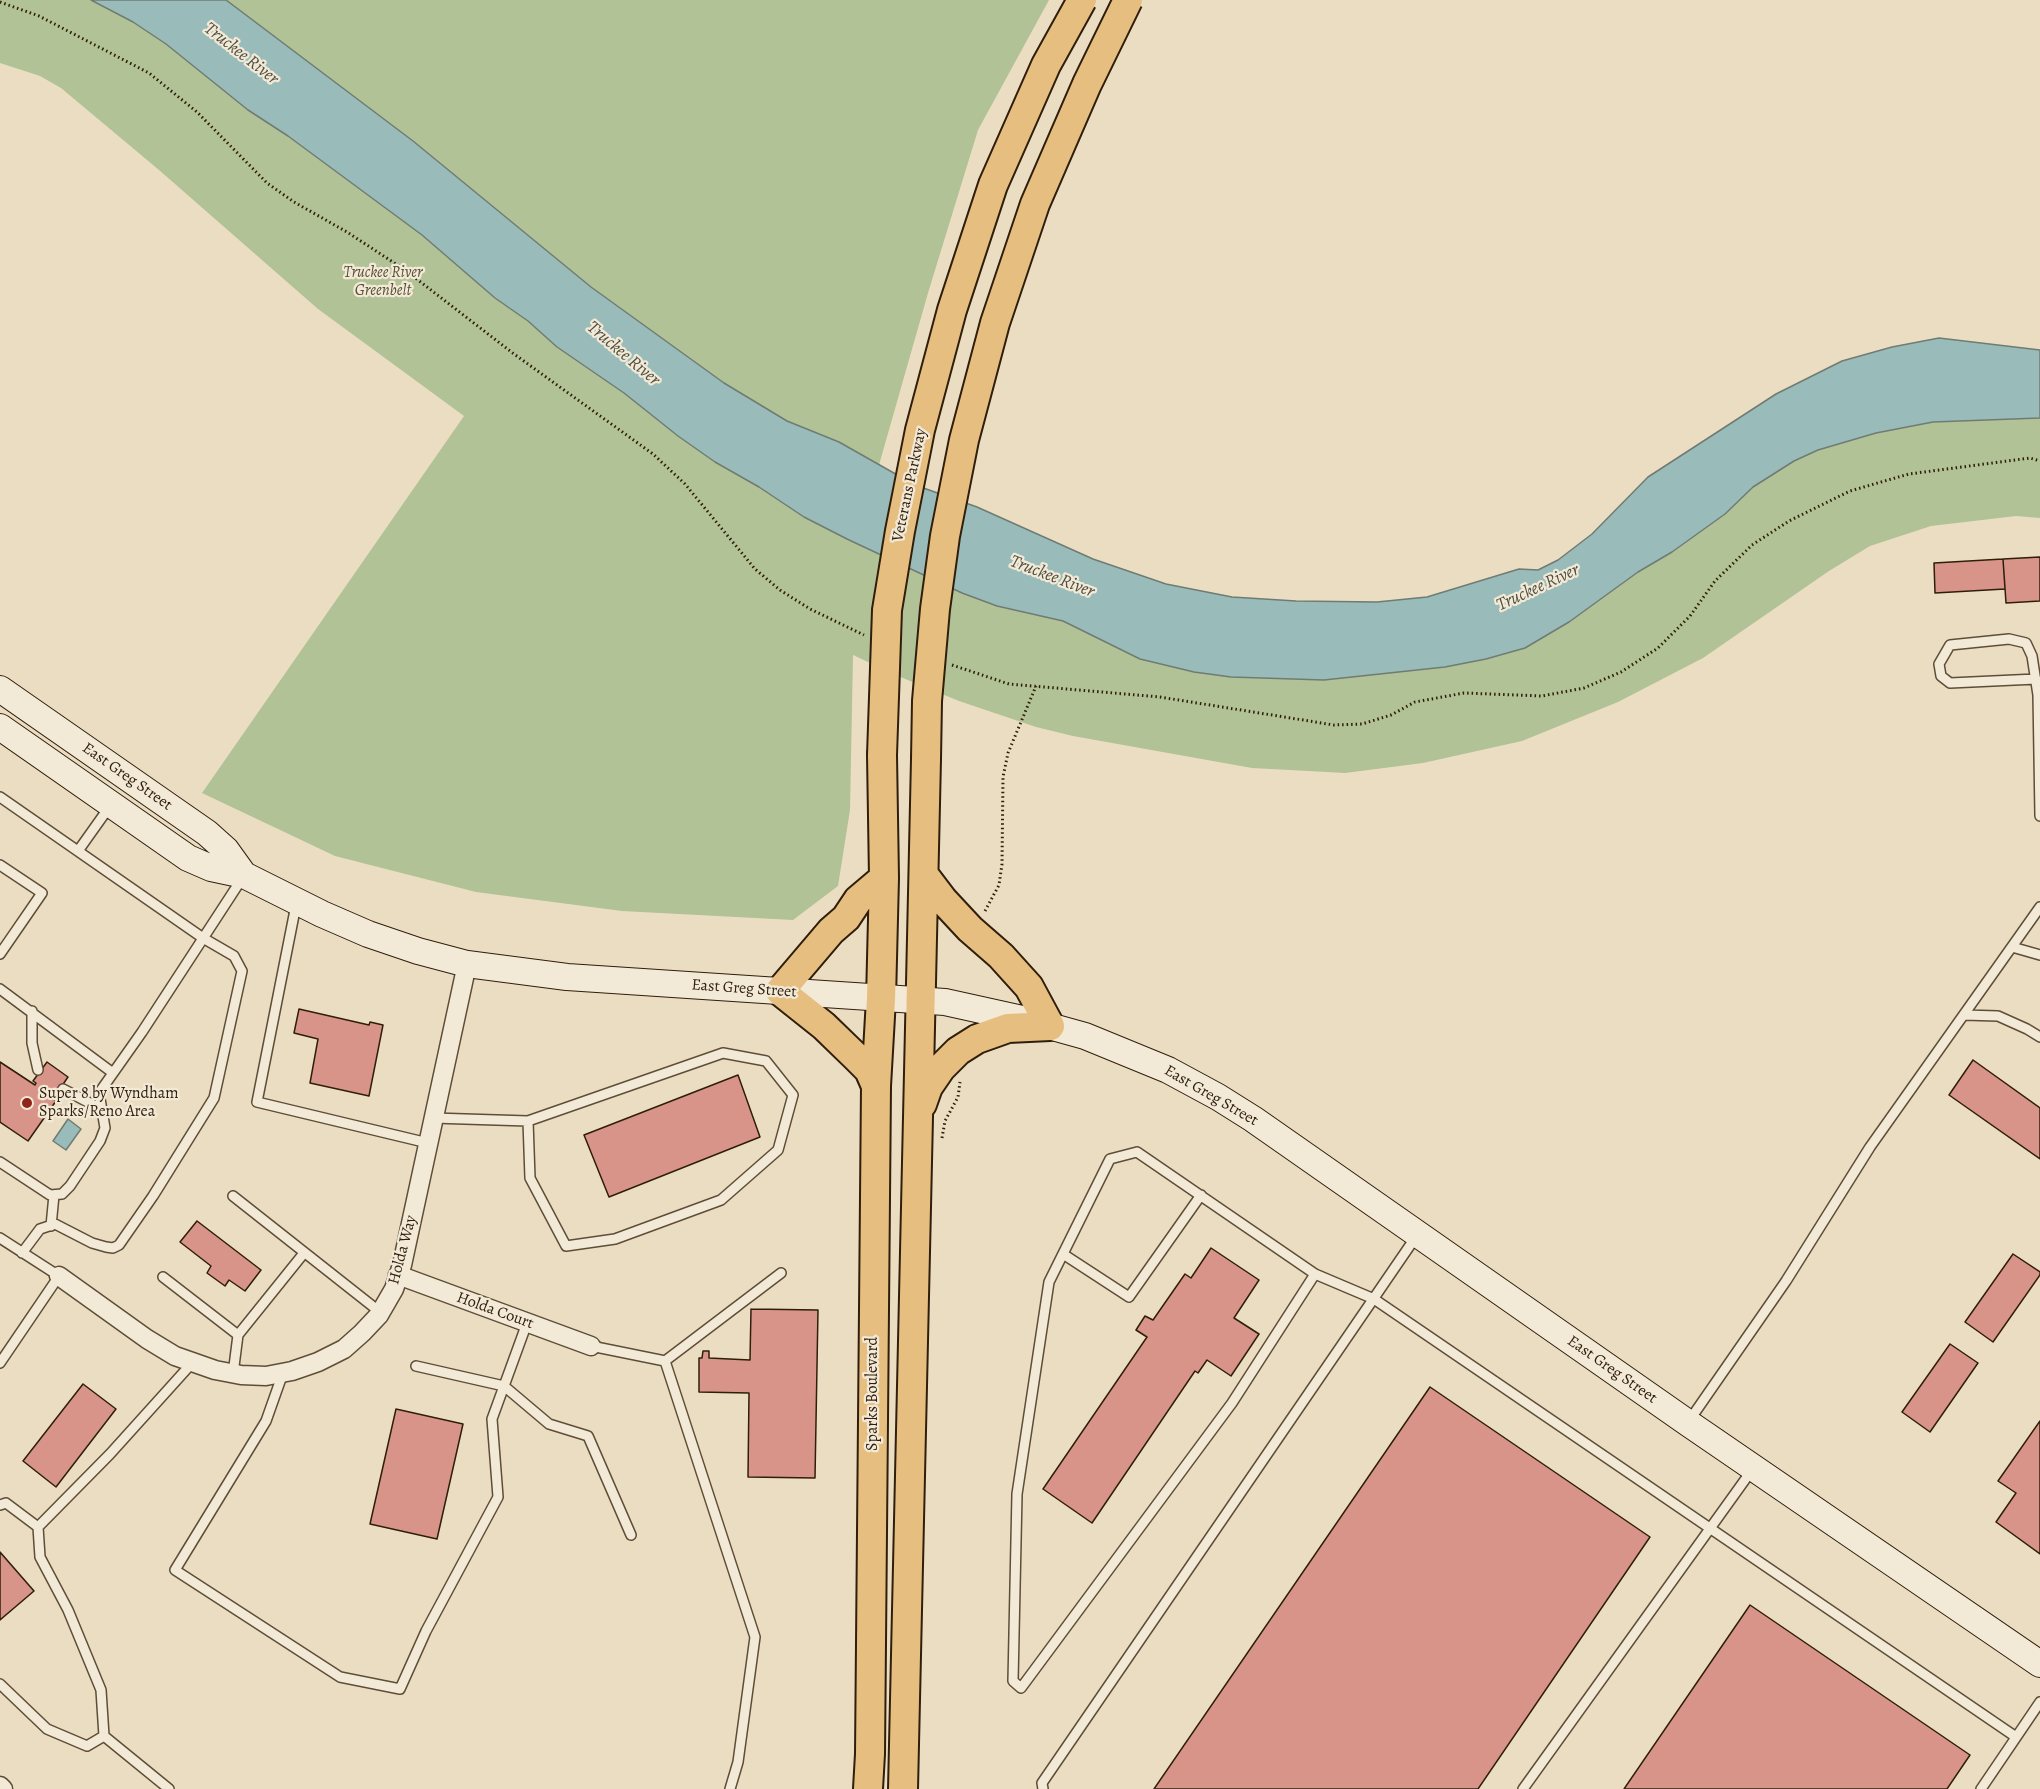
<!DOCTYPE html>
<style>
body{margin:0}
canvas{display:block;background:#ebddc1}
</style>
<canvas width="2040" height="1789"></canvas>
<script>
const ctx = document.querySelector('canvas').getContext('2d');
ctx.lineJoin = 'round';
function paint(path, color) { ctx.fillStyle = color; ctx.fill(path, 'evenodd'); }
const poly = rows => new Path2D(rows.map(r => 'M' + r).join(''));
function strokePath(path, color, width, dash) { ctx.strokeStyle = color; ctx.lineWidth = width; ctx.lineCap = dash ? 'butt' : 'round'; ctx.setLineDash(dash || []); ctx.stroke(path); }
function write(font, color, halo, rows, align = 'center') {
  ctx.font = font + ' Alegreya,serif'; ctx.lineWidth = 4.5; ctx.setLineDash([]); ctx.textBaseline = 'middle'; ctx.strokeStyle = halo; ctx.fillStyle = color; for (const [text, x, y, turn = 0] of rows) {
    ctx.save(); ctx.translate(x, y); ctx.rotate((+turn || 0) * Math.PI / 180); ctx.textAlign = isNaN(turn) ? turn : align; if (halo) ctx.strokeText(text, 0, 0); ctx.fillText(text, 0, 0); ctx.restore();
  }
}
paint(poly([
 [0,0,91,0,133,22,166,44,248,110,288,136,422,235,495,298,528,321,557,347,624,393,678,436,715,462,759,487,804,517,847,539,962,593,997,606,1063,621,1093,634,1108,644,1194,672,1231,677,1324,680,1445,667,1486,659,1525,648,1569,622,1638,572,1672,552,1725,514,1753,487,1794,461,1818,450,1876,433,1933,422,2040,418,2040,518,2016,516,1931,526,1870,546,1829,571,1703,658,1618,702,1522,741,1423,763,1345,773,1252,768,1073,736,1036,727,959,701,898,676,853,655,850,810,838,886,793,920,622,911,476,892,335,856,202,793,464,416,318,309,159,170,61,88,40,76,0,63],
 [226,0,1049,0,978,130,928,293,879,465,839,442,787,421,724,383,672,346,591,287,413,141]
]), '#b2c297');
const water = poly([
 [91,0,226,0,413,141,591,287,724,383,787,421,839,442,915,485,977,507,1093,559,1166,584,1232,597,1296,601,1377,602,1427,597,1519,569,1538,570,1558,560,1592,534,1648,477,1776,394,1842,361,1892,347,1939,338,2040,350,2040,418,1933,422,1876,433,1818,450,1794,461,1753,487,1725,514,1672,552,1638,572,1569,622,1525,648,1486,659,1445,667,1324,680,1231,677,1194,672,1140,659,1063,621,997,606,962,593,847,539,804,517,759,487,715,462,678,436,624,393,557,347,528,321,495,298,422,235,288,136,248,110,166,44,133,22,91,0],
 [68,1119,81,1129,66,1150,53,1141,68,1119]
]);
paint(water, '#99bbb9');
strokePath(water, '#6f7c73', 1.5);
const building = poly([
 [2040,557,2040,601,2006,603,2003,559,2040,557],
 [2003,559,2005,589,1935,593,1934,563,2003,559],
 [299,1009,369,1025,370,1022,383,1025,369,1096,310,1083,318,1039,294,1033,299,1009],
 [1973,1060,2040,1108,2040,1159,1949,1095,1973,1060],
 [0,1062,35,1085,36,1083,33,1081,47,1062,68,1077,55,1096,52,1094,50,1097,56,1101,28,1141,0,1122,0,1062],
 [738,1075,760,1137,609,1197,584,1135,738,1075],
 [197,1221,261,1270,245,1291,229,1280,225,1286,207,1273,211,1266,180,1242,197,1221],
 [1211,1248,1259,1280,1234,1318,1259,1334,1231,1376,1207,1360,1198,1373,1195,1371,1092,1523,1043,1489,1147,1337,1136,1330,1145,1316,1153,1320,1185,1274,1191,1278,1211,1248],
 [2013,1254,2040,1272,2040,1275,1993,1342,1965,1322,2013,1254],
 [751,1309,818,1310,815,1478,748,1477,749,1393,699,1392,699,1358,702,1358,703,1351,709,1351,709,1358,750,1360,751,1309],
 [1950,1344,1978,1363,1930,1432,1902,1412,1950,1344],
 [83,1384,116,1409,56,1487,23,1461,83,1384],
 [1430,1387,1650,1537,1478,1789,1154,1789,1430,1387],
 [396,1409,463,1424,437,1539,370,1524,396,1409],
 [2040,1421,2040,1554,1996,1522,2016,1493,1998,1481,2040,1421],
 [0,1552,34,1591,0,1620,0,1552],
 [1750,1605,1970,1755,1947,1789,1624,1789,1750,1605]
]);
paint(building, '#d89489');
strokePath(building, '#2f1e0b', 1.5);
const service = poly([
 [2036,679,1950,683,1941,676,1939,664,1950,645,2009,639,2026,643,2032,656,2038,695,2040,816],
 [0,797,203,938,234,956,242,971,214,1098,153,1196,119,1245,113,1248,106,1247,92,1243,55,1224,40,1229,22,1253],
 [78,851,110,806],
 [0,865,42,893,0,954],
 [296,905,257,1102,428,1143],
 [2012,947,2040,955],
 [0,989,113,1073],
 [32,1011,32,1043,38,1070],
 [1964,1015,1998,1016,2027,1029,2040,1037],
 [63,1089,103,1110],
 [433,1118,528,1121,723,1053,766,1061,793,1095,778,1150,721,1200,615,1239,566,1246,530,1178,528,1121],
 [0,1162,50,1195,62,1194,70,1186,100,1141,105,1128,99,1093,142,1032,243,877],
 [233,1196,380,1312],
 [51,1226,54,1195],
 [0,1238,59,1276,0,1363],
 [1063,1254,1129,1297,1201,1195],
 [1315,1274,1232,1403,1021,1688,1013,1681,1017,1494,1049,1282,1110,1159,1137,1152,1315,1274,1374,1299,2016,1737],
 [163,1277,238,1335,233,1374],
 [238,1335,304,1253],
 [591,1346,665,1361,781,1273],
 [665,1361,755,1637,738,1762,730,1789],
 [416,1366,504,1386,549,1424,588,1436,631,1535],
 [283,1373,266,1421,175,1570,340,1677,400,1689,426,1631,498,1497,492,1419,527,1323],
 [1689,1421,1786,1281,1870,1147,2040,907],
 [0,1505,6,1503,38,1527],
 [0,1684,47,1729,87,1746,104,1736,101,1690,68,1610,40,1557,38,1527,110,1454,193,1362],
 [104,1736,169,1789],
 [1043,1789,1042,1783,1413,1241],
 [1523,1789,1752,1470],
 [1981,1789,2040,1702]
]);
const minor = poly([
 [398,1275,591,1346],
 [59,1276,147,1339,175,1356,215,1370,241,1375,266,1376,292,1371,318,1362,344,1349,362,1333,379,1315,394,1289,402,1265,467,964],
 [0,1786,3,1789]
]);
const secondary = poly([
 [0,689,207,833,226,850,244,875],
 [0,727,188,858,211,868,244,875,322,914,368,934,418,951,467,964,567,977,945,1002,1031,1021,1085,1036,1168,1070,1218,1097,1253,1119,1688,1423,2040,1664]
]);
const primary = poly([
 [876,1086,869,1070,856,1057,824,1026,780,991,831,931,846,918,858,900,884,878],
 [922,1104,928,1087,941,1068,958,1051,977,1039,1008,1028,1050,1026,1029,987,1001,956,970,929,943,900,924,875],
 [868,1789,870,1754,876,1086,881,999,884,878,882,755],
 [903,1789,926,759]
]);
strokePath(service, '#5e4e38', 12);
strokePath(minor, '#5e4e38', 21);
strokePath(secondary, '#2f1e0b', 28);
strokePath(primary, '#2f1e0b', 32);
strokePath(poly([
 [0,2,39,16,149,73,197,112,267,183,294,202,347,232,405,270,514,354,653,454,685,484,755,569,780,590,810,609,864,635],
 [952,665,1009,684,1160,697,1334,725,1362,724,1391,715,1415,702,1464,693,1542,696,1584,688,1621,672,1658,648,1690,616,1715,581,1752,545,1789,521,1850,491,1909,474,2030,458,2040,461],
 [985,911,999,885,1002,864,1003,777,1008,753,1036,686],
 [942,1138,945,1121,958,1097,960,1082]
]), '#2f1e0b', 3, [1.5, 3]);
strokePath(service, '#f2e9d7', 9);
strokePath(minor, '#f2e9d7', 18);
strokePath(secondary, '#f2e9d7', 26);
strokePath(primary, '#e6be80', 28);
const primaryBridge = poly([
 [882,755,887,610,900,531,920,430,952,310,993,185,1046,65,1082,0],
 [926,759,927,701,935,609,945,536,964,440,995,323,1035,204,1087,84,1128,0]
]);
strokePath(primaryBridge, '#2f1e0b', 32, []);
strokePath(primaryBridge, '#e6be80', 28);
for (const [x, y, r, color] of [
 [27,1103,6,"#8f2418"]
]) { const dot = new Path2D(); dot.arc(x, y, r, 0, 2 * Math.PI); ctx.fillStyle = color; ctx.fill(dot); strokePath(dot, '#f2e9d7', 2); }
write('italic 16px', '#564f35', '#f2e9d7', [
 ["Truckee River",383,273],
 ["Greenbelt",383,291]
]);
write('16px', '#2f1e0b', '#f2e9d7', [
 ["Veterans Parkway",910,485,-78],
 ["East Greg Street",127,777,35],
 ["East Greg Street",744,989,4],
 ["East Greg Street",1211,1096,30],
 ["Holda Way",403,1250,-75],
 ["Holda Court",495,1311,20],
 ["East Greg Street",1612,1370,35],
 ["Sparks Boulevard",873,1394,-90]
]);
write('16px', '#2f1e0b', '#f2e9d7', [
 ["Super 8 by Wyndham",39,1094],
 ["Sparks/Reno Area",39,1112]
], 'left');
write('italic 18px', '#4f4d3f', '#f2e9d7', [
 ["Truckee River",241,54,38],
 ["Truckee River",623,354,40],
 ["Truckee River",1052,577,21],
 ["Truckee River",1538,588,-25]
]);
</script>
